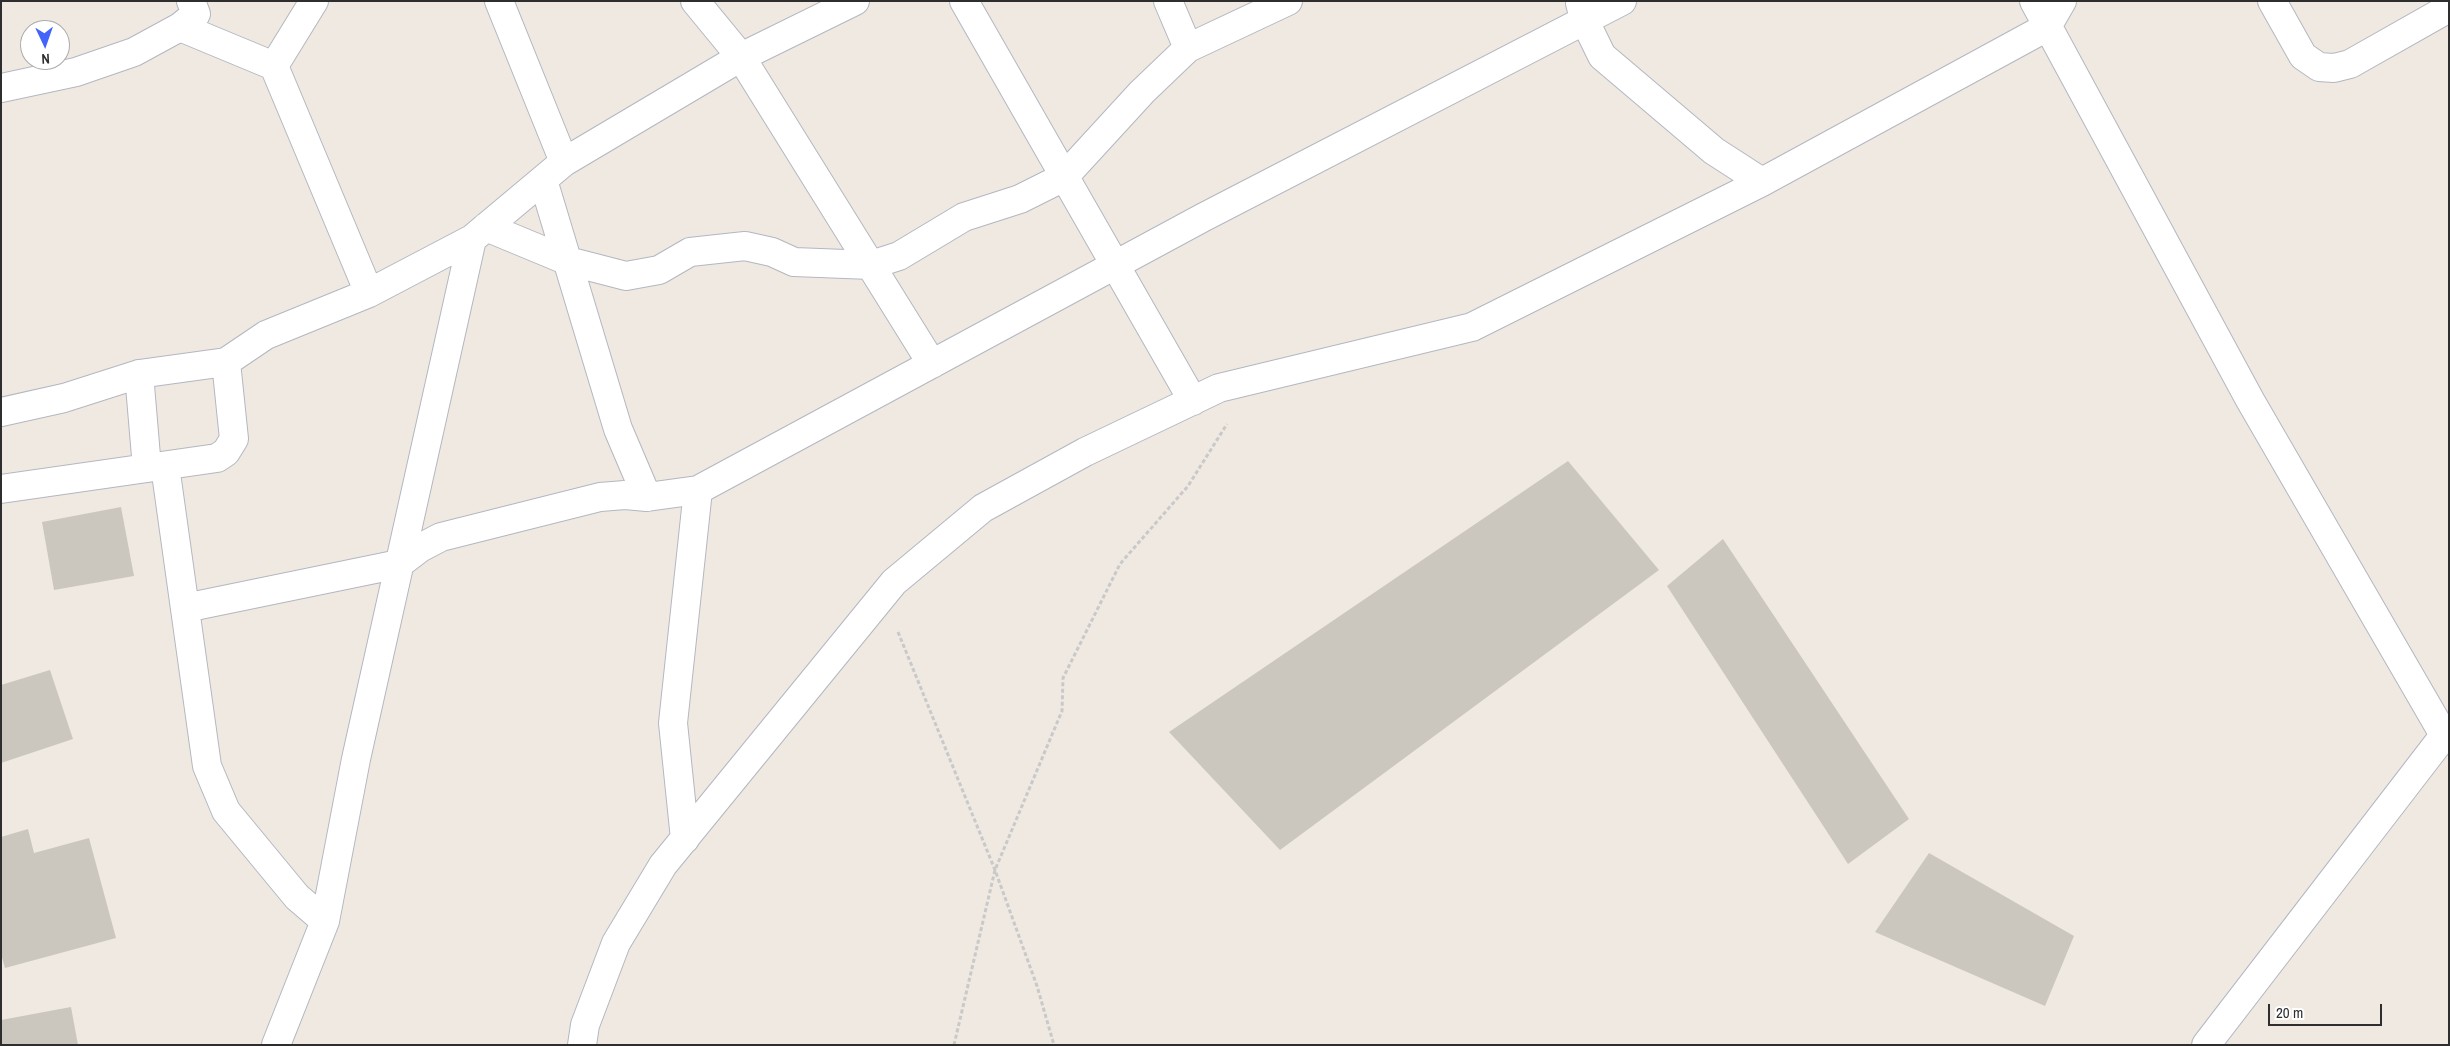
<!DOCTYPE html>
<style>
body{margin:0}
#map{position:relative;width:2450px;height:1046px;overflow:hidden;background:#efe9e1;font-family:"Archivo Narrow",sans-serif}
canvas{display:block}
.frame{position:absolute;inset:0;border:2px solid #2e2e2e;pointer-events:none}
.north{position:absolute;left:20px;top:20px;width:50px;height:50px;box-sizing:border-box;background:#fff;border:1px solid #ababab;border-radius:50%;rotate:177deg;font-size:14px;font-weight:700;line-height:20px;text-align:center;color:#2e2e2e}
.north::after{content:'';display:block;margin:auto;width:18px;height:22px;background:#4264fb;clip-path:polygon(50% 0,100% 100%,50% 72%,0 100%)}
.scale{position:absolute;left:2268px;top:1004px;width:114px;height:22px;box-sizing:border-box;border:2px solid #2e2e2e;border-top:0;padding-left:6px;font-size:15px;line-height:18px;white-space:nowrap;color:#2e2e2e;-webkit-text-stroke:4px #fff;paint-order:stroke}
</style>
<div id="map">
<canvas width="2450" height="1046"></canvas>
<div class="frame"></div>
<div class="north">N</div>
<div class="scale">20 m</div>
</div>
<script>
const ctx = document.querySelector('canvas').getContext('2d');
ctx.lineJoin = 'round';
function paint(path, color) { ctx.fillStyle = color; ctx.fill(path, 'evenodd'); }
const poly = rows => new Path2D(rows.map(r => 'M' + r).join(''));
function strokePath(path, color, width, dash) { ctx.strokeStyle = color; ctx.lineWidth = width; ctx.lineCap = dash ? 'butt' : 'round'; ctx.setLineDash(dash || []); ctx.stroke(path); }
paint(poly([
 [1568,461,1659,570,1280,850,1169,732],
 [121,507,134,576,54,590,42,522],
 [1723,539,1909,819,1848,864,1667,586],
 [50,670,73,739,1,763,1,685],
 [28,829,34,853,89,838,116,938,5,968,1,954,1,837],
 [1929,853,2074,936,2045,1006,1875,932],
 [71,1007,78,1045,2,1045,1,1020]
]), '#cbc7bf');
const minor = poly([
 [314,1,274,66,369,293],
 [499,1,564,162],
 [695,1,741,57,932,364],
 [964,1,1193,401],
 [1168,1,1188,48],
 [2034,1,2250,400,2444,735],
 [2272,1,2303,56,2319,67,2334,68,2350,64,2449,8],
 [1580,3,1584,19,1602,56,1714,151,1762,182],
 [180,27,274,66],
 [1,88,76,72,134,52,180,27,196,14,191,1],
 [543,180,618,429,647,497],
 [486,227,568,261,626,276,659,270,690,252,745,246,772,252,794,262,871,265,899,256,964,217,1020,199,1064,177,1142,92,1188,48,1288,1],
 [139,374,147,468],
 [1,412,64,398,139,374,226,362,266,335,369,293,472,239,564,162,741,57,855,1],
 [165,466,207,766,226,811,297,897,325,921],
 [1,489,217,458,226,452,234,439,226,362],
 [185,608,399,564,420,548,441,537,600,497,625,495,647,497,698,490,1204,217,1622,1],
 [685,839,673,723,698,490],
 [276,1045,325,921,356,759,472,239],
 [582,1045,585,1025,616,943,663,865,894,582,983,508,1085,452,1219,388,1472,327,1762,182,2047,27,2062,1]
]);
const secondary = poly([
 [2206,1045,2449,729]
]);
strokePath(minor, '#b4b7c1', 30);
strokePath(secondary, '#b4b7c1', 30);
strokePath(poly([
 [898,632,995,870,1037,986,1054,1045],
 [954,1045,995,870,1062,711,1063,678,1120,564,1188,486,1227,424]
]), '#c9c9c9', 3, [4, 2.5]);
strokePath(minor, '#fff', 28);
strokePath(secondary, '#fff', 28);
</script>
